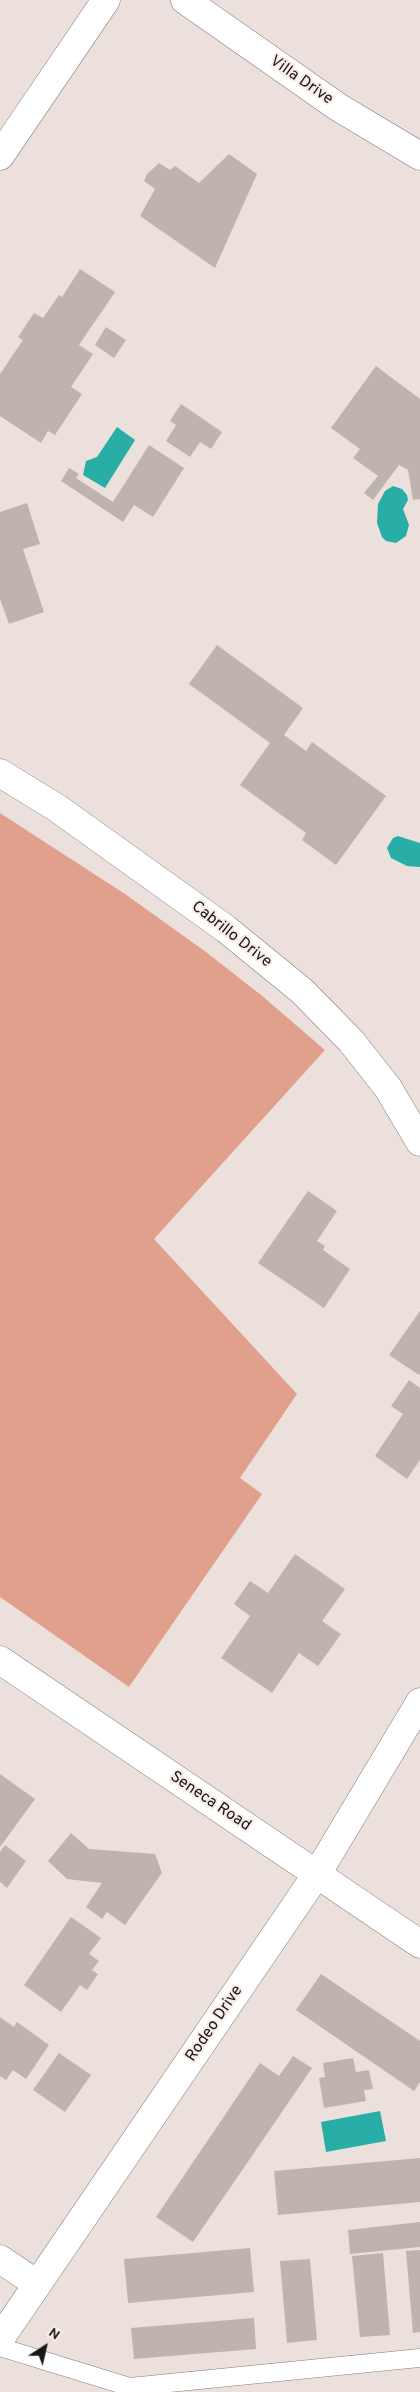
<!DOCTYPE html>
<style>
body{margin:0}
#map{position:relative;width:420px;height:2392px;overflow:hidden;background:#ece0dd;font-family:Overpass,sans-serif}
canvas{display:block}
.north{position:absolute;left:20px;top:2322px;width:50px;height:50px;-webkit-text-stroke:4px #f9edea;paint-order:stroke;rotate:35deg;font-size:14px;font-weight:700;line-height:20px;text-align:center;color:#1a1615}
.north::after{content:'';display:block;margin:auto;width:18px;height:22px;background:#1a1615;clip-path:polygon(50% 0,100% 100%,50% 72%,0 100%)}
</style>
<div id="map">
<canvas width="420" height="2392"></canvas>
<div class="north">N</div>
</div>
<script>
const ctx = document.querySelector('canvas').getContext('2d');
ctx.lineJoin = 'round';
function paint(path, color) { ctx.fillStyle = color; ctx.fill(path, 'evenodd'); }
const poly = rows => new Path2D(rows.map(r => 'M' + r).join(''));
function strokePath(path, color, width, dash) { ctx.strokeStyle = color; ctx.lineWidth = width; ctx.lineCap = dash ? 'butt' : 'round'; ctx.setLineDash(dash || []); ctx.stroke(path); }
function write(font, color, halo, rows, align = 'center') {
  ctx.font = font + ' Overpass,sans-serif'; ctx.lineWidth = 4.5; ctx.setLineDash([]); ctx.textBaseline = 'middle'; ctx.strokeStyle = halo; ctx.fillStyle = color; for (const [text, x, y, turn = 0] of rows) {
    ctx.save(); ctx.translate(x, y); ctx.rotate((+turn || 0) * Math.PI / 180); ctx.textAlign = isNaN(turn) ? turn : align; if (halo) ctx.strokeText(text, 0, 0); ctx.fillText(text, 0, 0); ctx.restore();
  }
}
paint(poly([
 [0,813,125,894,206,952,261,995,325,1050,154,1239,297,1394,240,1478,262,1494,129,1687,0,1597]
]), '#e1a08c');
paint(poly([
 [117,427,135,440,105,488,83,475,86,461,97,457],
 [393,486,402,489,407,495,408,500,403,509,409,525,406,536,396,543,386,541,382,537,377,523,378,504,385,491],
 [398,836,420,843,420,867,407,866,391,858,387,848,393,838],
 [380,2111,386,2141,326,2152,321,2122]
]), '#28ada7');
paint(poly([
 [229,154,257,174,215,268,140,216,155,189,144,181,147,174,159,163,170,170,175,166,199,183],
 [80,269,115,292,79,345,93,354,71,387,82,394,55,435,48,431,41,443,0,416,0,374,23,340,18,337,34,313,43,318,59,295,62,297],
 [106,327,126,340,114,358,95,345],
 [376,366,420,399,420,499,413,500,408,470,399,465,373,500,364,493,378,476,353,458,360,449,331,428],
 [181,404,222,432,211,449,200,442,190,457,166,441,176,425,170,421],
 [149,445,184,468,153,517,134,505,123,522,61,481,69,468,79,474,76,478,113,502],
 [27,503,40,544,23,549,44,612,9,624,0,599,0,512],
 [217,645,303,708,284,735,306,751,312,742,386,796,336,865,302,840,306,833,240,785,270,743,189,684],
 [308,1191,337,1211,317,1241,325,1246,323,1250,350,1269,324,1308,258,1263],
 [420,1311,420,1374,419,1375,389,1355],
 [409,1380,420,1388,420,1460,407,1479,375,1456,403,1414,391,1406],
 [295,1554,345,1589,322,1621,341,1634,318,1666,299,1653,272,1693,221,1658,250,1616,234,1604,250,1581,268,1593],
 [0,1774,35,1799,0,1847],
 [71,1833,89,1849,155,1854,162,1873,125,1925,107,1912,102,1919,86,1907,102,1883,67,1879,48,1861],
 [5,1845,26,1861,7,1888,0,1882,0,1852],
 [71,1917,101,1938,89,1954,99,1961,92,1970,98,1974,87,1990,80,1985,61,2012,24,1985],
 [321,1974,420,2041,420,2082,414,2091,296,2010],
 [0,2017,14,2027,17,2022,49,2045,26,2079,13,2070,6,2080,0,2076],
 [59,2053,91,2075,65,2112,33,2090],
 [293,2056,312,2068,193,2242,156,2217,260,2063,279,2076],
 [353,2058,356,2072,369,2070,373,2089,364,2090,366,2101,324,2108,319,2078,325,2077,323,2063],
 [420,2158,420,2202,278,2215,274,2171],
 [420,2222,420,2247,350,2254,348,2230],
 [250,2248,254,2292,128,2303,124,2259],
 [420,2250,420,2332,413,2333,406,2251],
 [383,2253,390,2335,360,2337,352,2256],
 [310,2259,317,2340,287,2343,280,2261],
 [254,2318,256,2349,134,2359,131,2328]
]), '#beb3af');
const lane = poly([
 [0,2347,130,2387,420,2358]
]);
const street = poly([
 [185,0,338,107,420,156],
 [0,156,106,0],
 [0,773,57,808,226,929,302,991,351,1041,388,1088,420,1142],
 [0,2259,37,2284]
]);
const secondary = poly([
 [0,1660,420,1944],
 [0,2339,317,1874,420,1702]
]);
strokePath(lane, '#857b78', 19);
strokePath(street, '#857b78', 29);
strokePath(secondary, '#857b78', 29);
strokePath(lane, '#fff', 18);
strokePath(street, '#fff', 28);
strokePath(secondary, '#fff', 28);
write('16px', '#1a1615', '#f9edea', [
 ["Villa Drive",301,81,35],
 ["Cabrillo Drive",231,935,38],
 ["Seneca Road",210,1802,34],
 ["Rodeo Drive",215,2024,-56]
]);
</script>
